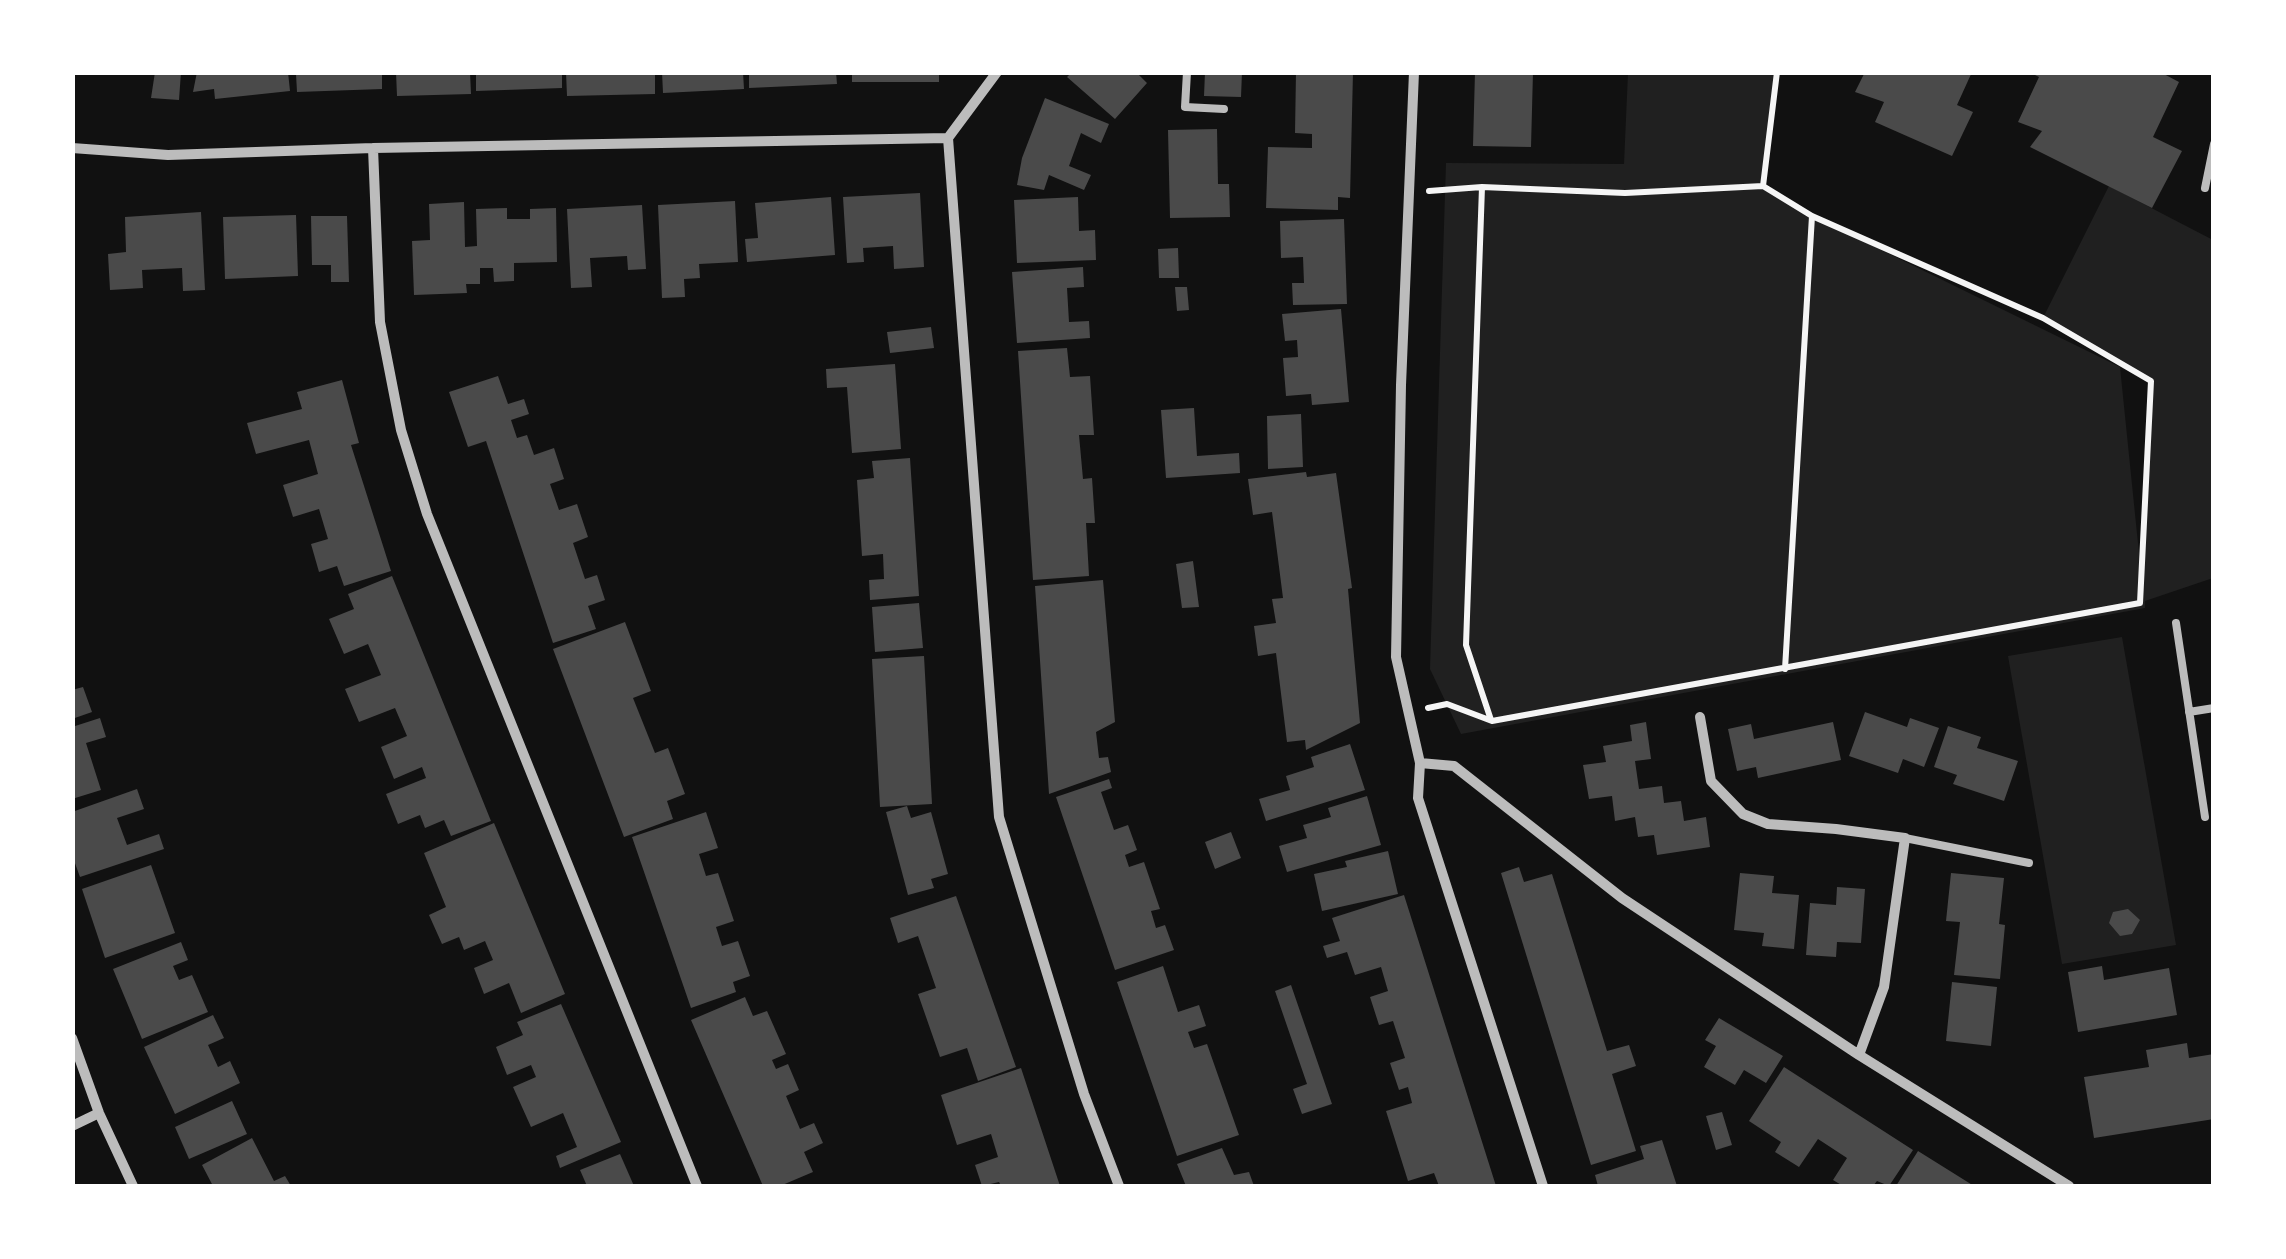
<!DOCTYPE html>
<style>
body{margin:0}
#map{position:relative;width:2286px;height:1259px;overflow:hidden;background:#111;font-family:Spectral,serif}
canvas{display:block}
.frame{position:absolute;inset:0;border:75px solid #fff;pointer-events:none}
</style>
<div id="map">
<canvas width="2286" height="1259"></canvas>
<div class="frame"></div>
</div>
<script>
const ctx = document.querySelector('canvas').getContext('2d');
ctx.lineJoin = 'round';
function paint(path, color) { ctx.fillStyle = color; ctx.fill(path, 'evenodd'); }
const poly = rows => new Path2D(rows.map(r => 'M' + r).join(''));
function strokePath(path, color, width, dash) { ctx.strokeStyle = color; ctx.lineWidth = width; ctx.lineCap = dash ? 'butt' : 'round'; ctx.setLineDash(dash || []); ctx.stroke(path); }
paint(poly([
 [1628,73,1779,73,1763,186,1812,216,2120,367,2140,563,2151,381,2043,318,2109,186,2213,240,2213,578,2145,601,2145,608,1461,734,1430,669,1446,163,1624,164],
 [2122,637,2176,945,2062,964,2008,656]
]), '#202020');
paint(poly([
 [155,72,181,72,179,100,151,98],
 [197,72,288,72,290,91,215,99,214,89,193,92],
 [382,72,382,89,297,92,296,74],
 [396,72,470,72,471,94,397,96],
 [476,72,562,72,562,88,476,91],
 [566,72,655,72,655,94,567,96],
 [662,72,743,72,744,89,663,93],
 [749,72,836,72,837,84,749,88],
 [852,72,939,72,939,82,852,82],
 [1072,72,1136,72,1147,83,1115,119,1067,77],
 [1205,72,1242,72,1241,97,1204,96],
 [1296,72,1353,72,1350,198,1338,197,1338,210,1266,208,1268,147,1312,148,1312,134,1295,133],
 [1475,72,1533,72,1531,147,1473,146],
 [1865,72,1972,72,1957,105,1973,112,1952,156,1875,122,1884,102,1855,92],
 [2029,72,2160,72,2179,82,2153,137,2182,151,2152,208,2030,147,2042,131,2018,122,2039,77],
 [1045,98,1109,124,1101,143,1081,133,1069,166,1091,175,1084,190,1049,175,1044,190,1017,185,1022,158],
 [1217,129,1218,184,1229,184,1230,217,1170,218,1168,130],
 [920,193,924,267,894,269,893,246,863,248,864,262,847,263,843,197],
 [831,197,835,255,747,262,745,239,758,238,755,203],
 [1078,197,1079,231,1095,230,1096,260,1017,263,1014,200],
 [735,201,738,262,699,264,700,278,684,279,685,297,662,298,658,205],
 [464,202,465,247,477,246,476,209,507,208,507,219,530,219,530,209,556,208,557,262,514,263,514,281,494,282,493,268,480,268,480,284,466,284,467,293,414,295,412,241,430,240,429,204],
 [642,205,646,269,628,270,627,256,590,258,592,287,571,288,567,209],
 [201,212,205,290,183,291,182,268,142,270,143,288,110,290,108,254,126,252,125,217],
 [296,215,298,276,225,279,223,217],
 [311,216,347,216,349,282,331,282,331,265,312,265],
 [1344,219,1347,304,1293,305,1292,283,1304,283,1303,257,1281,258,1280,221],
 [1178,248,1179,278,1159,278,1158,249],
 [1083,267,1084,287,1067,288,1069,322,1089,321,1090,338,1017,343,1012,272],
 [1175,287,1187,287,1189,310,1177,311],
 [1341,309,1349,402,1312,405,1311,394,1286,396,1283,358,1298,357,1297,340,1285,341,1282,314],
 [931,327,934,348,890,353,887,332],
 [1067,348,1070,377,1090,376,1094,435,1079,435,1083,479,1092,478,1095,523,1086,523,1089,576,1033,580,1018,351],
 [895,364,901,449,852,453,847,387,827,388,826,369],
 [498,376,508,404,524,399,529,414,511,420,517,438,527,435,534,455,554,448,564,479,550,484,559,510,577,504,588,537,573,543,585,579,597,575,605,600,588,606,596,629,553,643,486,441,468,447,449,392],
 [342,380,359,443,351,445,391,571,344,586,337,566,319,572,311,544,328,539,319,509,293,517,283,485,318,474,309,440,256,454,247,423,302,409,297,392],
 [1194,408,1197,456,1239,453,1240,473,1166,478,1161,410],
 [1301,414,1303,467,1268,469,1267,416],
 [910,458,919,596,870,600,869,580,884,579,883,554,862,556,857,480,874,478,872,461],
 [1306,472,1307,477,1336,473,1352,588,1348,589,1360,723,1306,750,1305,740,1287,742,1276,653,1258,656,1254,626,1276,623,1272,599,1283,598,1272,512,1253,515,1248,479],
 [1193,561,1199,607,1182,608,1176,564],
 [392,576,491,821,451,836,444,820,425,828,420,815,398,824,386,794,426,778,422,767,394,779,381,747,407,736,395,708,359,722,345,689,381,675,368,644,344,654,329,619,354,609,348,594],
 [1103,580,1115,722,1096,732,1099,758,1108,757,1111,772,1049,794,1035,586],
 [919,603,923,648,875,652,872,607],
 [625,622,651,691,633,698,655,753,668,748,685,794,667,801,673,819,624,837,553,649],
 [924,656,932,804,880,807,872,659],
 [83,687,92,712,72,719,72,690],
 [1865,712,1907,727,1910,718,1939,728,1924,767,1903,759,1898,773,1849,756],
 [100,718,106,737,86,743,101,790,72,799,72,727],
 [1646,722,1651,759,1635,761,1639,789,1662,786,1664,803,1681,801,1684,821,1706,817,1710,847,1657,855,1654,835,1638,837,1635,817,1615,821,1612,796,1589,799,1583,765,1606,762,1603,746,1632,741,1630,725],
 [1833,722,1841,760,1758,778,1756,767,1737,771,1728,729,1751,724,1754,739],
 [1948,726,1981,737,1977,748,2018,761,2004,801,1953,784,1957,775,1934,767],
 [1350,744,1365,790,1266,821,1259,799,1290,790,1286,776,1314,767,1311,757],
 [1109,779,1112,788,1101,792,1114,830,1128,825,1137,850,1125,855,1129,867,1144,862,1160,909,1151,911,1156,928,1165,925,1174,950,1115,970,1056,797],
 [137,789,144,809,117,818,127,845,159,834,164,849,80,877,72,855,72,812],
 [1367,796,1381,845,1287,872,1279,846,1307,838,1303,825,1331,817,1328,808],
 [907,806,911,818,931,812,948,874,931,879,934,888,908,895,886,812],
 [706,812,718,848,699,854,706,876,718,873,734,921,716,927,722,946,738,941,750,976,733,982,736,992,691,1008,632,837],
 [494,823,565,994,521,1013,509,983,484,994,474,968,493,960,485,941,464,950,459,937,442,944,429,915,446,907,424,853],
 [1231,832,1241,858,1215,869,1205,842],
 [1388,851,1398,894,1322,911,1314,874,1347,867,1345,861],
 [151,865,175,933,105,958,82,889],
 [1519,867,1524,882,1552,874,1607,1051,1629,1045,1636,1066,1612,1074,1636,1151,1591,1165,1501,873],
 [1740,873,1774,876,1772,893,1799,895,1794,949,1762,946,1764,933,1734,930],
 [1951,873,2004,878,1999,924,2005,925,2000,979,1954,975,1960,922,1946,921],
 [1837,887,1865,889,1861,943,1837,942,1836,957,1806,955,1810,903,1836,905],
 [1404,895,1496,1186,1439,1186,1434,1173,1408,1181,1386,1111,1412,1103,1408,1087,1399,1090,1390,1063,1405,1058,1393,1021,1379,1025,1370,997,1388,991,1381,967,1355,975,1347,952,1327,958,1323,946,1340,941,1332,918],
 [956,896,1016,1067,978,1081,967,1048,940,1057,918,994,936,988,918,936,898,943,890,918],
 [2128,909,2140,920,2132,934,2120,936,2109,923,2113,912],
 [181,942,188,960,173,966,179,980,192,975,208,1012,142,1039,113,969],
 [1163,966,1178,1012,1199,1005,1206,1026,1188,1032,1194,1048,1207,1044,1239,1135,1177,1156,1117,982],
 [2102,966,2104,980,2169,968,2177,1015,2078,1032,2068,972],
 [1952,982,1997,987,1991,1046,1946,1041],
 [1291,985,1332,1104,1302,1114,1293,1089,1307,1084,1275,991],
 [745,997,753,1016,767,1011,786,1054,772,1060,776,1069,788,1064,799,1090,786,1096,800,1129,814,1123,823,1143,804,1152,813,1172,780,1186,763,1186,691,1020],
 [561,1004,621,1142,560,1168,556,1156,577,1147,563,1113,531,1127,513,1087,536,1077,531,1065,507,1075,496,1047,523,1035,517,1022],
 [213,1015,224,1038,208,1045,218,1067,230,1061,240,1083,175,1114,144,1047],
 [1719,1018,1783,1056,1766,1083,1744,1070,1735,1085,1704,1067,1716,1046,1705,1040],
 [2187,1043,2189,1058,2214,1054,2214,1119,2094,1138,2084,1077,2149,1067,2146,1050],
 [1784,1067,1913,1150,1889,1186,1877,1181,1873,1186,1843,1186,1833,1180,1847,1158,1818,1139,1799,1167,1775,1152,1781,1142,1749,1121],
 [1021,1068,1060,1186,1001,1186,999,1182,982,1186,975,1165,998,1157,991,1134,957,1145,941,1095],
 [232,1101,247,1134,189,1159,175,1127],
 [1722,1112,1732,1145,1716,1150,1706,1116],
 [252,1138,274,1181,285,1176,291,1186,213,1186,202,1165],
 [1662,1140,1677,1186,1598,1186,1595,1175,1644,1159,1640,1146],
 [1222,1148,1234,1175,1249,1172,1254,1186,1186,1186,1177,1164],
 [1918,1151,1974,1186,1896,1186],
 [620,1154,634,1186,587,1186,580,1170]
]), '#4a4a4a');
strokePath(poly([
 [1482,187,1466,645,1491,720],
 [1429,191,1482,187,1625,193,1763,186,1777,72],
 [1785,669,1812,216],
 [1428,708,1447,704,1492,721,2140,603,2151,381,2043,318,1812,216,1763,186]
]), '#f5f5f5', 6);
strokePath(poly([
 [1187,72,1185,107,1224,109],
 [2205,188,2214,144],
 [2176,623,2205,817],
 [2189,712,2214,708],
 [1905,838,2029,863]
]), '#bcbcbc', 8);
strokePath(poly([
 [1414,72,1401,385,1396,657,1420,763,1454,766,1622,898,1859,1055,2069,1186],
 [948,138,999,817,1084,1094,1119,1186],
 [72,148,168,155,373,148,948,138,997,72],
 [373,148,380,322,401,430,427,514,697,1186],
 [1700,717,1711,781,1743,814,1768,824,1836,829,1905,838,1884,987,1859,1055],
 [1420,763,1418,798,1543,1186],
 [72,1038,99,1113,133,1186],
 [72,1126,99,1113]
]), '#bcbcbc', 10);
</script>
